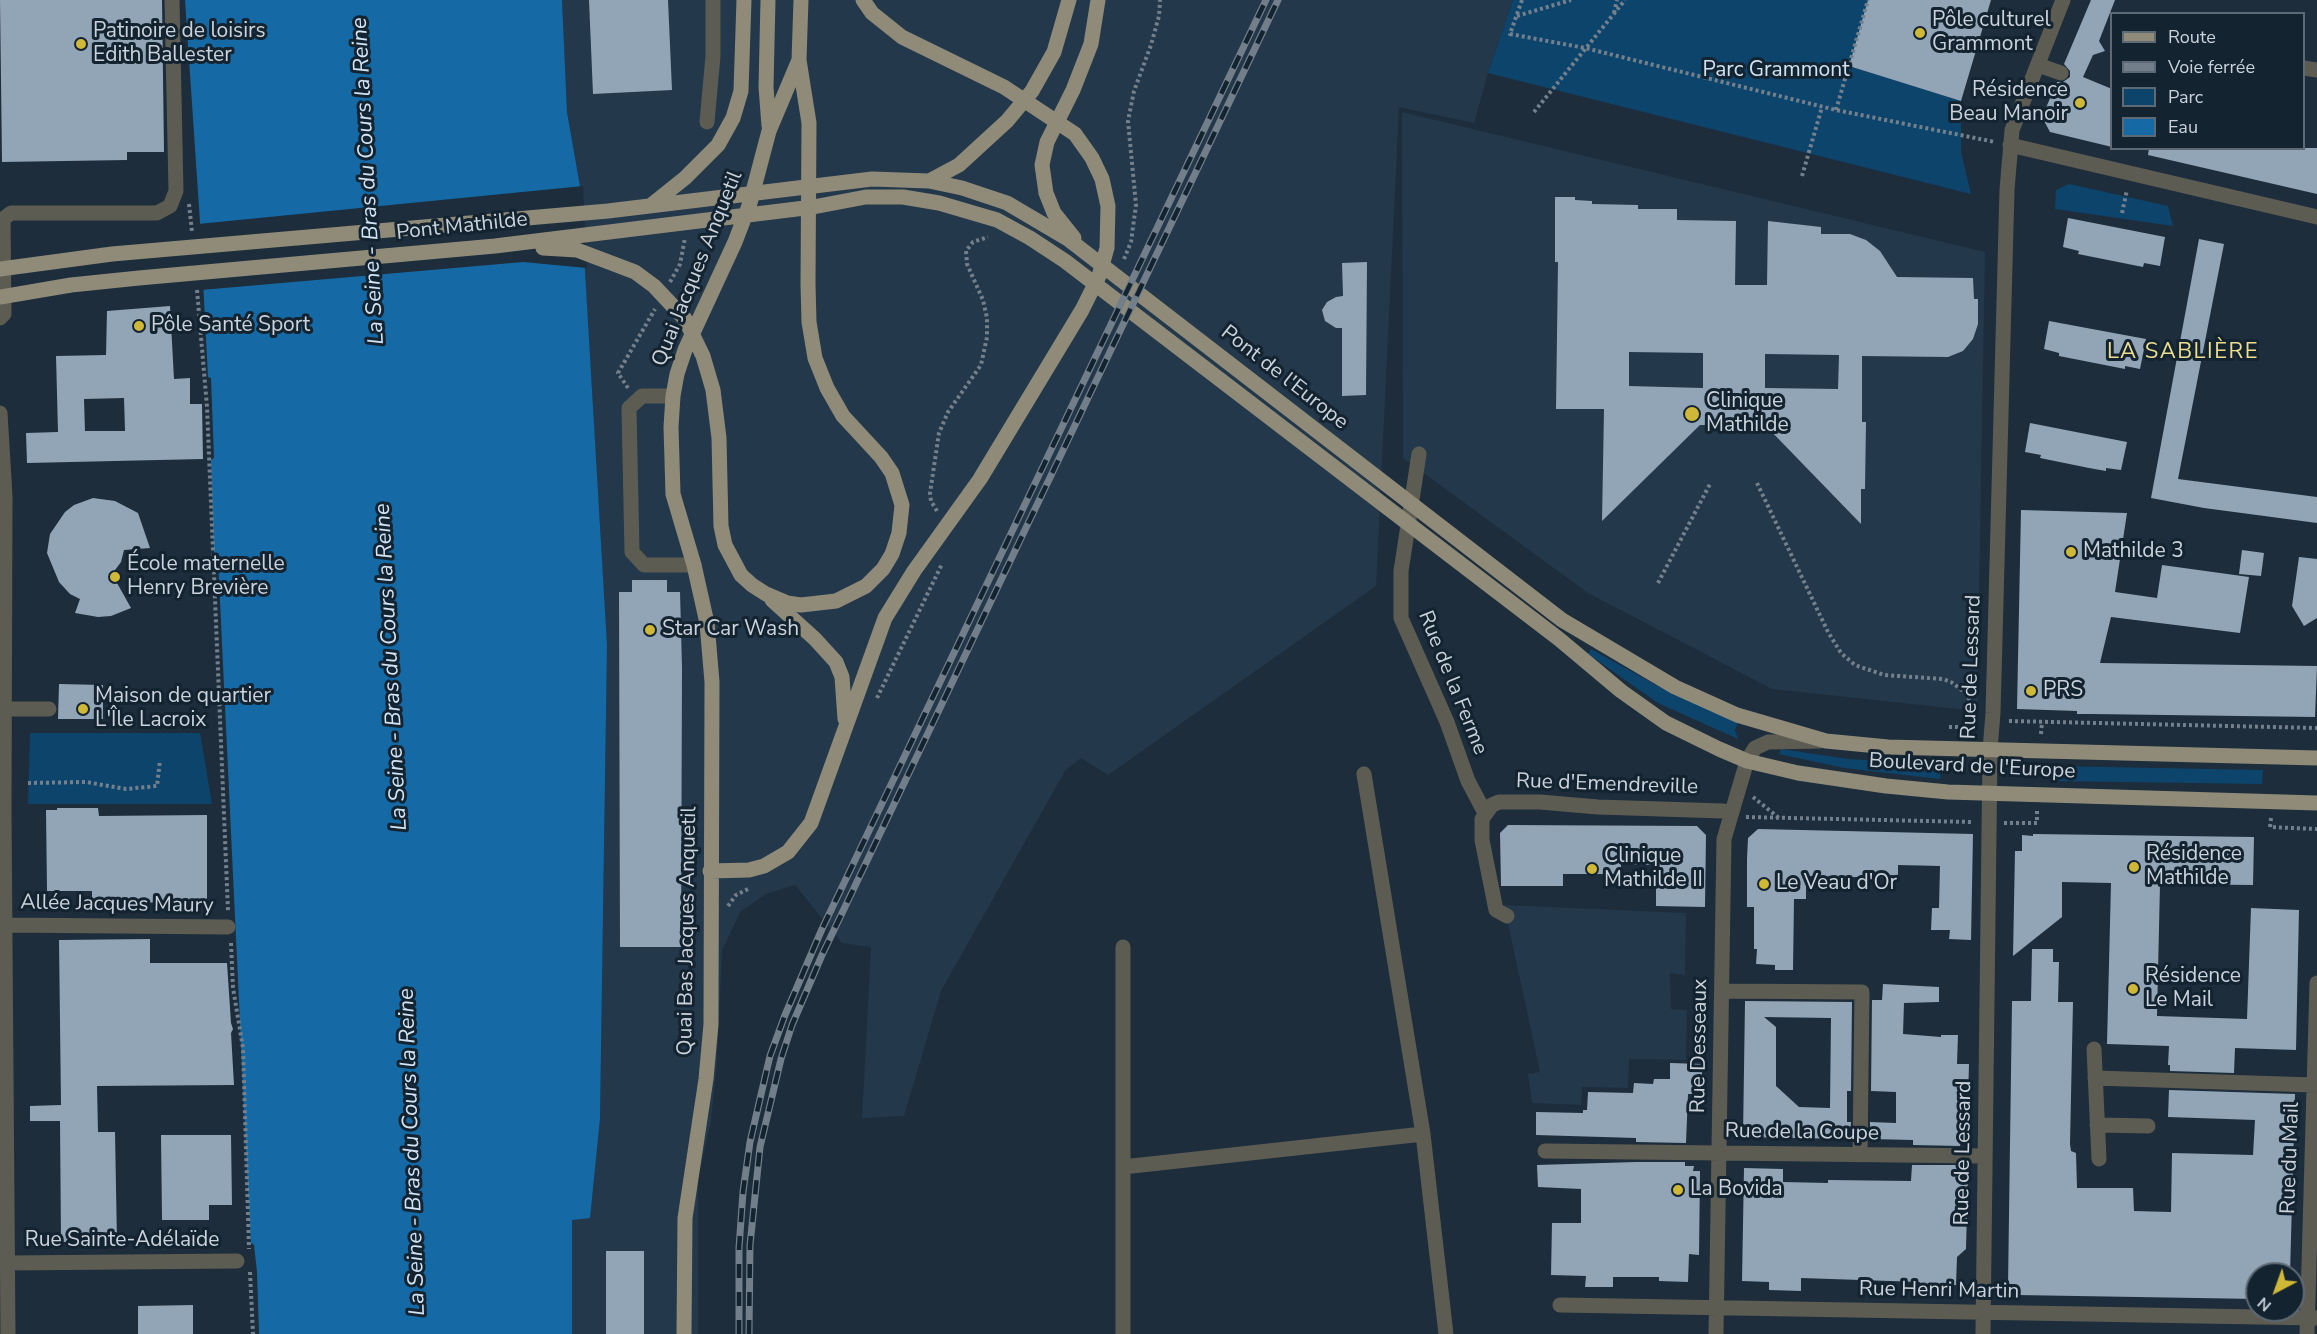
<!DOCTYPE html>
<meta charset="utf-8">
<style>
body{margin:0}
#map{position:relative;width:2317px;height:1334px;overflow:hidden;background:#1d2d3b;font-family:"Nunito Sans",sans-serif}
canvas{display:block}
.legend{position:absolute;left:2110px;top:12px;width:195px;height:138px;box-sizing:border-box;background:#142330;border:2px solid #5d6975;margin:0;padding:8px 10px;list-style:none;font-size:18px;color:#cad3dc}
.legend li{display:flex;align-items:center;gap:12px;height:30px}
.legend b{width:30px;border:2px solid #5d6975}
.north{position:absolute;left:2245px;top:1262px;width:60px;height:60px;box-sizing:border-box;background:#142330;border:2px solid #5d6975;border-radius:50%;rotate:221deg;font-size:16px;font-weight:700;line-height:24px;text-align:center;color:#cad3dc}
.north::after{content:'';display:block;margin:auto;width:21px;height:27px;background:#cfb837;clip-path:polygon(50% 0,100% 100%,50% 72%,0 100%)}
</style>
<div id="map">
<canvas width="2317" height="1334"></canvas>
<ul class="legend">
<li><b style="height:8px;background:#8f8b78"></b>Route</li>
<li><b style="height:8px;background:#727f8a"></b>Voie ferrée</li>
<li><b style="height:16px;background:#0d446c"></b>Parc</li>
<li><b style="height:16px;background:#1569a4"></b>Eau</li>
</ul>
<div class="north">N</div>
</div>
<script>
const ctx = document.querySelector('canvas').getContext('2d');
ctx.lineJoin = 'round';
function paint(path, color) { ctx.fillStyle = color; ctx.fill(path, 'evenodd'); }
const poly = rows => new Path2D(rows.map(r => 'M' + r).join(''));
function strokePath(path, color, width, dash) { ctx.strokeStyle = color; ctx.lineWidth = width; ctx.lineCap = dash ? 'butt' : 'round'; ctx.setLineDash(dash || []); ctx.stroke(path); }
function write(font, color, halo, rows, align = 'center') {
  ctx.font = font + ' "Nunito Sans",sans-serif'; ctx.lineWidth = 6; ctx.setLineDash([]); ctx.textBaseline = 'middle'; ctx.strokeStyle = halo; ctx.fillStyle = color; for (const [text, x, y, turn = 0] of rows) {
    ctx.save(); ctx.translate(x, y); ctx.rotate((+turn || 0) * Math.PI / 180); ctx.textAlign = isNaN(turn) ? turn : align; if (halo) ctx.strokeText(text, 0, 0); ctx.fillText(text, 0, 0); ctx.restore();
  }
}
paint(poly([
 [562,0,1513,0,1488,73,1474,123,1399,107,1376,586,1108,775,1081,758,1065,771,941,991,904,1116,862,1118,871,947,842,943,795,885,766,894,740,912,722,951,717,1062,711,1121,698,1179,698,1334,572,1334,572,1219,600,1118,607,645,580,186,567,112],
 [1402,112,1985,252,1977,711,1772,689,1588,593,1403,458],
 [1504,905,1686,913,1685,975,1670,973,1671,1009,1687,1010,1686,1060,1629,1059,1628,1088,1582,1087,1581,1105,1532,1103,1528,1074,1540,1072]
]), '#23384b');
paint(poly([
 [1513,0,1868,0,1849,66,1961,101,1961,152,1971,194,1488,73],
 [2069,184,2168,206,2173,226,2055,209,2056,190],
 [1591,649,1654,684,1738,723,1735,730,1738,739,1658,703,1588,654],
 [30,733,200,733,212,804,28,804],
 [1781,749,1848,759,1941,765,1940,779,1844,768,1779,754],
 [2053,766,2263,770,2262,784,2053,781]
]), '#0d446c');
paint(poly([
 [185,0,562,0,567,112,580,186,607,645,600,1118,590,1218,572,1220,572,1334,259,1334,257,1272,254,1245,251,1243,247,1170,218,559,214,557,211,460,214,458,211,378,208,377,200,222]
]), '#1569a4');
paint(poly([
 [583,186,587,268,523,262,201,290,198,224]
]), '#1d2d3b');
paint(poly([
 [0,0,162,0,164,152,127,152,127,160,2,162],
 [589,0,668,0,672,90,593,94],
 [1868,0,1991,0,1961,101,1849,66],
 [2091,0,2115,0,2099,41,2105,51,2093,55,2083,77,2112,89,2112,147,2050,132,2042,117,2057,82,2063,82,2070,77,2070,71,2064,64],
 [2149,148,2317,148,2317,194,2148,155],
 [1555,197,1575,197,1575,200,1592,201,1592,204,1638,205,1638,209,1677,209,1677,220,1736,221,1735,285,1767,285,1768,221,1821,227,1821,234,1850,234,1866,240,1880,251,1897,277,1973,278,1974,299,1978,299,1978,324,1973,339,1963,351,1948,357,1862,356,1862,422,1866,422,1865,489,1861,489,1861,524,1766,426,1726,425,1700,425,1602,521,1604,409,1556,409,1558,262,1555,262],
 [1629,352,1703,353,1703,388,1629,386],
 [1765,354,1839,355,1838,389,1765,388],
 [2068,218,2165,237,2160,266,2144,263,2143,267,2078,254,2079,251,2063,247],
 [2199,239,2224,244,2178,479,2317,497,2317,523,2204,508,2151,498],
 [1367,262,1366,395,1342,396,1342,328,1336,328,1325,321,1322,310,1327,302,1336,297,1343,296,1342,263],
 [170,306,174,379,190,378,190,404,202,404,203,459,27,463,26,433,58,432,56,356,106,355,107,311],
 [124,398,125,431,85,431,84,399],
 [2049,321,2146,339,2140,369,2125,366,2125,369,2059,356,2059,353,2044,349],
 [2030,423,2127,442,2121,470,2106,468,2106,471,2089,468,2040,458,2041,455,2025,452],
 [93,498,115,501,138,513,150,548,124,550,121,562,112,574,131,608,111,616,98,617,75,613,80,599,70,594,59,582,47,553,50,534,65,512,74,505],
 [2021,510,2127,513,2115,592,2157,598,2162,565,2249,577,2240,633,2111,617,2100,663,2317,666,2315,717,2091,714,2077,714,2077,711,2017,709],
 [2242,550,2264,553,2261,576,2239,574],
 [2299,557,2317,559,2317,618,2304,626,2292,606],
 [632,580,667,580,667,592,680,592,682,668,681,947,620,947,619,592,632,592],
 [59,684,103,685,103,719,58,719],
 [57,808,98,808,99,816,207,815,207,902,100,903,92,902,92,891,47,891,46,810,57,810],
 [1508,825,1697,826,1706,835,1705,907,1656,906,1656,865,1621,864,1621,874,1563,874,1563,886,1501,886,1500,833],
 [1758,829,1973,834,1971,940,1949,939,1950,930,1931,930,1932,908,1939,908,1940,866,1898,865,1898,878,1806,876,1806,899,1794,899,1793,970,1775,970,1775,965,1756,964,1757,949,1754,949,1754,907,1747,907,1747,859,1748,838],
 [2033,834,2254,837,2253,885,2160,884,2157,1016,2247,1019,2251,908,2299,910,2296,1050,2235,1048,2234,1073,2170,1071,2170,1065,2168,1065,2169,1046,2107,1044,2111,883,2062,882,2062,917,2013,956,2015,851,2022,851,2022,835,2033,836],
 [150,939,150,963,227,963,231,1023,233,1029,231,1033,234,1085,97,1086,98,1132,115,1132,117,1242,61,1242,60,1121,30,1121,30,1106,61,1105,59,940],
 [2032,949,2053,949,2053,962,2059,962,2058,1002,2073,1002,2070,1144,2071,1151,2076,1153,2077,1188,2133,1188,2134,1211,2171,1212,2172,1153,2253,1155,2255,1120,2168,1117,2169,1090,2295,1094,2290,1274,2257,1274,2257,1299,2017,1295,2008,1286,2012,1001,2031,1001],
 [1883,984,1939,987,1939,1002,1904,1003,1903,1034,1941,1037,1941,1035,1958,1035,1957,1064,1969,1064,1967,1134,1962,1134,1960,1146,1913,1145,1913,1140,1870,1139,1870,1122,1896,1123,1896,1092,1871,1091,1872,1000,1882,1000],
 [1745,1001,1852,1002,1851,1091,1847,1091,1847,1122,1851,1122,1850,1139,1743,1137],
 [1764,1017,1831,1018,1830,1108,1799,1107,1776,1086,1776,1027],
 [1670,1063,1702,1064,1702,1094,1688,1094,1686,1143,1636,1142,1636,1138,1536,1135,1536,1112,1583,1113,1583,1110,1587,1110,1588,1092,1633,1093,1634,1083,1653,1084,1654,1079,1670,1079],
 [161,1135,231,1135,232,1205,209,1205,209,1220,162,1220],
 [1636,1162,1685,1162,1685,1166,1694,1166,1693,1171,1700,1171,1699,1255,1689,1254,1688,1282,1659,1281,1659,1277,1613,1277,1613,1287,1585,1287,1586,1276,1551,1275,1552,1223,1581,1223,1581,1189,1538,1187,1537,1165],
 [1912,1165,1958,1165,1958,1171,1968,1171,1966,1249,1957,1257,1956,1285,1935,1284,1935,1293,1919,1293,1920,1282,1801,1278,1801,1291,1769,1290,1769,1282,1742,1281,1744,1168,1783,1169,1783,1182,1828,1183,1828,1180,1911,1181],
 [606,1251,644,1251,644,1334,606,1334],
 [193,1305,193,1334,138,1334,138,1306]
]), '#92a5b6');
strokePath(poly([
 [1522,0,1510,34,1585,48,1836,110,1995,142],
 [1614,13,1617,0],
 [1517,16,1571,0],
 [1836,110,1868,0],
 [1534,112,1625,0],
 [1802,176,1822,107],
 [189,204,192,232],
 [2122,213,2127,190],
 [1124,259,1131,242,1136,205,1128,121,1134,91,1151,45,1159,16,1160,0],
 [670,282,680,264,685,238],
 [197,290,207,407,228,911],
 [628,388,618,373,655,309],
 [1757,483,1828,632,1841,653,1855,665,1884,675,1943,679,1951,682,1966,693,1975,710],
 [937,511,931,501,930,493,939,433,948,412,981,365,987,337,987,318,983,300,967,264,966,251,973,242,988,237],
 [1658,583,1710,484],
 [877,698,942,564],
 [2009,721,2317,728],
 [1949,727,1972,727,1975,722],
 [2041,734,2042,722],
 [28,783,86,782,126,789,157,786,160,760],
 [1753,797,1779,818],
 [1746,817,1972,822],
 [2271,818,2270,827,2317,829],
 [2004,823,2037,823,2037,810],
 [728,906,736,895,750,888],
 [231,943,233,988,243,1048,249,1249],
 [250,1272,253,1334]
]), '#74808c', 4, [3, 3]);
strokePath(poly([
 [2038,65,2061,73],
 [2304,68,2317,70],
 [707,122,713,56,713,0],
 [2010,145,2317,217],
 [0,318,4,314,3,219,11,213,157,213,170,206,176,191,172,0],
 [673,396,642,396,629,408,632,552,644,565,694,565],
 [0,413,5,496,4,812,8,1334],
 [1419,454,1401,571,1401,618,1447,722,1468,781,1485,813],
 [4,709,49,709],
 [1364,774,1423,1134,1446,1334],
 [1507,916,1496,910,1482,840,1482,819,1492,805,1499,802,1540,802,1598,807,1723,811,1731,813],
 [5,925,228,927],
 [1722,991,1862,992,1860,1155],
 [2094,1049,2099,1159],
 [2095,1078,2314,1085],
 [2097,1125,2148,1126],
 [1545,1151,1985,1156],
 [1123,1167,1423,1134],
 [8,1263,237,1261],
 [1560,1305,2317,1318],
 [1123,1334,1123,947],
 [1716,1334,1724,839,1747,761,1755,748,1768,742,1820,741],
 [1983,1334,1990,750,1993,713,2007,190,2012,130,2063,0],
 [2307,1334,2317,983]
]), '#5d5c53', 15);
strokePath(poly([
 [768,0,766,87,769,126],
 [929,181,959,165,1007,121,1032,91,1054,52,1069,0],
 [650,206,685,178,718,145,733,118,741,91,744,0],
 [1074,238,1054,213,1046,193,1042,165,1047,142,1073,90,1091,44,1098,0],
 [543,248,577,250,635,272,654,286,685,319,703,356,713,390,719,438,721,526,725,545,741,575,752,585,766,594,787,603,801,605,836,601,866,586,883,569,892,554,899,533,902,505,892,473,881,457,843,416,827,388,815,358,809,322,808,284,809,123,799,60],
 [0,269,112,254,608,211,872,179,929,181,962,188,1007,203,1068,239,1562,620,1675,687,1737,715,1826,741,1888,747,2317,758],
 [0,297,71,285,139,278,495,246,813,207,866,197,903,197,939,203,997,220,1030,238,1065,261,1559,639,1621,691,1666,723,1719,749,1747,761,1798,773,1886,786,1948,792,2317,803],
 [772,600,815,639,836,662,842,677,845,719],
 [710,871,749,870,764,866,788,852,811,823,885,618,914,571,980,479,1082,310,1099,276,1107,248,1108,206,1102,179,1092,158,1075,134,1004,87,902,37,872,13,863,0],
 [684,1334,685,1218,706,1079,711,1024,712,682,707,623,694,565,673,494,671,427,673,396,677,374,685,350,735,242,750,203,769,131,799,60,801,0]
]), '#8f8b78', 15);
const rail = poly([
 [739,1334,739,1248,743,1192,750,1142,770,1056,785,1015,822,929,1266,0],
 [749,1334,750,1245,760,1147,781,1059,792,1025,822,955,1278,0]
]);
strokePath(rail, '#727f8a', 7);
strokePath(rail, '#142330', 4.5, [14]);
for (const [x, y, r, color] of [
 [1920,33,6,"#cfb837"],
 [81,44,6,"#cfb837"],
 [2080,103,6,"#cfb837"],
 [139,326,6,"#cfb837"],
 [1692,414,8,"#cfb837"],
 [2071,552,6,"#cfb837"],
 [115,577,6,"#cfb837"],
 [650,630,6,"#cfb837"],
 [2031,691,6,"#cfb837"],
 [83,709,6,"#cfb837"],
 [2134,867,6,"#cfb837"],
 [1592,869,6,"#cfb837"],
 [1764,884,6,"#cfb837"],
 [2133,989,6,"#cfb837"],
 [1678,1190,6,"#cfb837"]
]) { const dot = new Path2D(); dot.arc(x, y, r, 0, 2 * Math.PI); ctx.fillStyle = color; ctx.fill(dot); strokePath(dot, '#142330', 2); }
write('21px', '#cad3dc', '#142330', [
 ["Pôle culturel",1932,21],
 ["Grammont",1932,45],
 ["Patinoire de loisirs",93,32],
 ["Edith Ballester",93,56],
 ["Résidence",2068,91,"right"],
 ["Beau Manoir",2068,115,"right"],
 ["Pôle Santé Sport",151,326],
 ["Clinique",1706,402],
 ["Mathilde",1706,426],
 ["Mathilde 3",2083,552],
 ["École maternelle",127,565],
 ["Henry Brevière",127,589],
 ["Star Car Wash",662,630],
 ["PRS",2043,691],
 ["Maison de quartier",95,697],
 ["L'Île Lacroix",95,721],
 ["Résidence",2146,855],
 ["Mathilde",2146,879],
 ["Clinique",1604,857],
 ["Mathilde II",1604,881],
 ["Le Veau d'Or",1776,884],
 ["Résidence",2145,977],
 ["Le Mail",2145,1001],
 ["La Bovida",1690,1190]
], 'left');
write('21px', '#cfe1f2', '#142330', [
 ["Parc Grammont",1776,71]
]);
write('21px', '#cad3dc', '#142330', [
 ["Pont Mathilde",462,227,-6],
 ["Quai Jacques Anquetil",698,269,-68],
 ["Pont de l'Europe",1284,378,38],
 ["Rue de Lessard",1972,667,-88],
 ["Rue de la Ferme",1452,683,68],
 ["Boulevard de l'Europe",1972,767,3],
 ["Rue d'Emendreville",1607,785,2],
 ["Allée Jacques Maury",117,905,1],
 ["Quai Bas Jacques Anquetil",688,931,-89],
 ["Rue Desseaux",1700,1046,-89],
 ["Rue de la Coupe",1802,1133,1],
 ["Rue de Lessard",1964,1153,-89],
 ["Rue du Mail",2291,1158,-88],
 ["Rue Sainte-Adélaïde",122,1241],
 ["Rue Henri Martin",1939,1291,1]
]);
write('italic 22px', '#d2e4f5', '#142330', [
 ["La Seine - Bras du Cours la Reine",369,181,-93],
 ["La Seine - Bras du Cours la Reine",392,667,-93],
 ["La Seine - Bras du Cours la Reine",413,1152,-92]
]);
ctx.letterSpacing = '1.5px';
write('22px', '#ecdd8f', '#142330', [
 ["LA SABLIÈRE",2183,353]
]);
ctx.letterSpacing = '0px';
</script>
